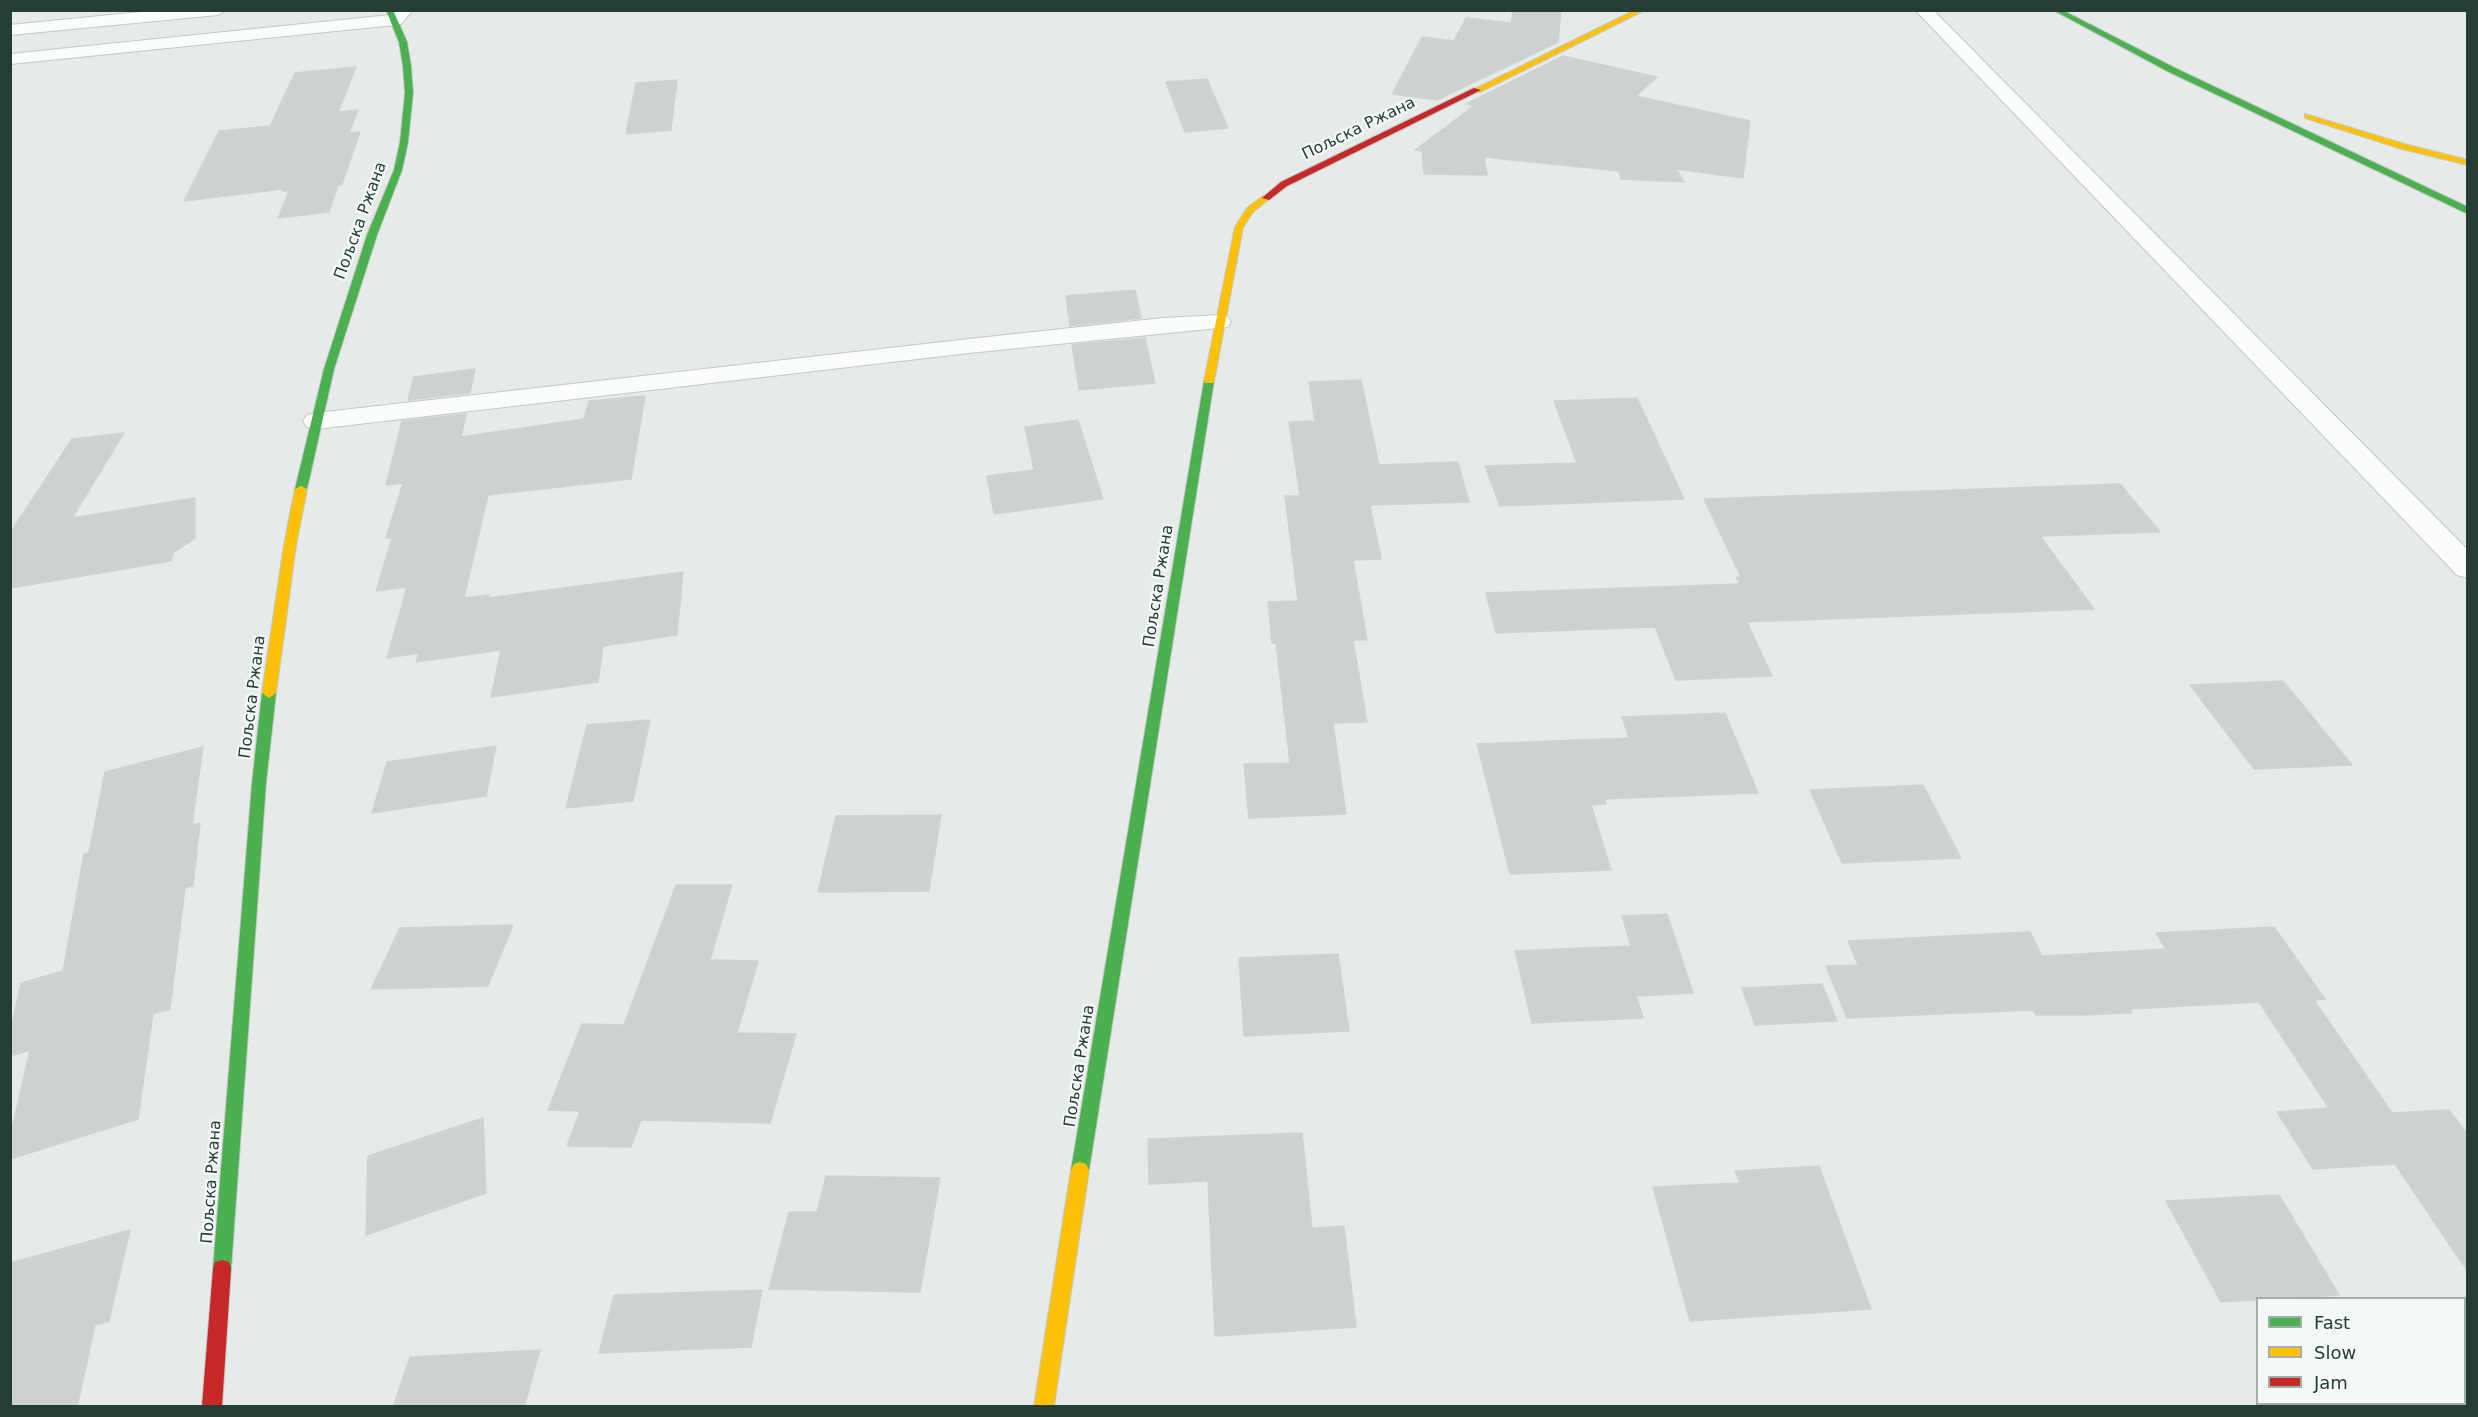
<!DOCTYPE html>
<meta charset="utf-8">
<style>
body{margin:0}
#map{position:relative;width:2478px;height:1417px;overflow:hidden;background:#e6eae8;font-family:"DejaVu Sans",sans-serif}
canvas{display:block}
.frame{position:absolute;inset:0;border:12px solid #253d37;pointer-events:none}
.legend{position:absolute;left:2256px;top:1297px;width:210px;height:108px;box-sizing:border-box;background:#f4f9f7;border:2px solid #a1aeaa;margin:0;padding:8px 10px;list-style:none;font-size:18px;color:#253d37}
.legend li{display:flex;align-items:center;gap:12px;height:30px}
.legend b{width:30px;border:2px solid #a1aeaa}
</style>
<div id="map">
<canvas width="2478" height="1417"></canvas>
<div class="frame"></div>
<ul class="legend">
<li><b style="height:8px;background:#4caf50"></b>Fast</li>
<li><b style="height:8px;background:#ffc107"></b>Slow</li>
<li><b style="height:8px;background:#c62828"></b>Jam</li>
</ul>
</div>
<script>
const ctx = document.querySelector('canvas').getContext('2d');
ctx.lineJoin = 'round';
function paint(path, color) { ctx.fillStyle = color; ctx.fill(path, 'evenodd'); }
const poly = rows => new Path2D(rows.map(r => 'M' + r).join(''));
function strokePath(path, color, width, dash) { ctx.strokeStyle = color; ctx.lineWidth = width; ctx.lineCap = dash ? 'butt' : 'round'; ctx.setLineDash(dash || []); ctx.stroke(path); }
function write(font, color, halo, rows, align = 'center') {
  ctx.font = font + ' "DejaVu Sans",sans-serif'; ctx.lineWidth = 4.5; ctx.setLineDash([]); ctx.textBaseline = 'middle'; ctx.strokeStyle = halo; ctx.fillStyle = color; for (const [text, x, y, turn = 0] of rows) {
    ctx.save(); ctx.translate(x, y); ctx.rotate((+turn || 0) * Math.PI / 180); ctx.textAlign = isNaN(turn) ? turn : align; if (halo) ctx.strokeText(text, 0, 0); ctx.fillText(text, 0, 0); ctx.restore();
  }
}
const building = poly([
 [1513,10,1561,10,1558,42,1437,100,1392,94,1422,37,1454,41,1466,18,1511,23,1513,10],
 [1563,56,1657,77,1636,96,1750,121,1743,178,1676,169,1684,182,1621,179,1619,171,1484,157,1487,175,1424,174,1422,151,1415,150,1475,105,1466,104,1563,56],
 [356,67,338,112,358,110,349,133,360,132,342,184,338,185,329,212,278,218,289,191,282,191,283,189,184,201,219,131,270,126,295,73,356,67],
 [1207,79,1228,128,1185,132,1166,82,1207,79],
 [677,80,671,130,626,134,636,83,677,80],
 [1135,290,1141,318,1070,326,1066,296,1135,290],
 [1145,338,1155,383,1079,390,1072,345,1145,338],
 [475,369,470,393,408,400,414,377,475,369],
 [1361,380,1379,465,1458,462,1469,502,1370,505,1381,559,1353,560,1367,640,1353,640,1367,722,1333,723,1346,814,1249,818,1244,764,1290,763,1276,643,1272,643,1268,602,1298,601,1285,496,1300,496,1289,422,1315,421,1309,382,1361,380],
 [645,396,631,479,488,495,464,598,489,595,488,598,683,572,677,635,603,646,598,682,491,697,501,650,416,662,419,653,387,658,407,587,376,591,392,538,386,538,403,483,386,485,402,421,466,414,461,437,584,419,589,401,645,396],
 [1637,398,1684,499,1500,506,1485,466,1577,463,1554,401,1637,398],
 [1078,420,1103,499,994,514,987,476,1034,470,1025,427,1078,420],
 [124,433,72,518,195,498,195,538,173,553,171,561,10,588,10,533,72,439,124,433],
 [2120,484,2160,532,2040,536,2094,609,1747,622,1772,676,1676,680,1655,627,1496,633,1486,593,1740,584,1736,577,1741,577,1704,499,2120,484],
 [2283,681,2352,765,2254,769,2190,685,2283,681],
 [1725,713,1758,793,1604,799,1606,804,1591,805,1611,870,1510,874,1477,744,1629,738,1622,717,1725,713],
 [650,720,633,801,566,808,587,725,650,720],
 [496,746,486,796,372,813,387,762,496,746],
 [203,747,192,825,200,823,193,886,185,888,170,1009,153,1014,138,1119,10,1159,10,1138,30,1050,10,1056,10,1033,21,983,63,971,84,854,89,853,105,772,203,747],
 [1923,785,1961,858,1842,863,1810,790,1923,785],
 [941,815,929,891,818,892,836,816,941,815],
 [676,885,732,885,710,960,758,961,737,1033,796,1034,770,1123,641,1120,631,1147,567,1146,580,1111,548,1110,582,1024,624,1025,676,885],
 [1667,914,1693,993,1636,996,1643,1018,1532,1023,1515,951,1631,946,1622,916,1667,914],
 [513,925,488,986,371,989,400,928,513,925],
 [2274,927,2325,999,2314,1000,2392,1113,2449,1110,2468,1135,2468,1272,2395,1164,2313,1169,2277,1112,2329,1108,2259,1002,2130,1009,2132,1013,2078,1015,2036,1015,2033,1010,1847,1018,1826,966,1858,965,1848,941,2030,932,2042,956,2166,949,2156,933,2274,927],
 [1338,954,1349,1031,1244,1036,1239,958,1338,954],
 [1822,984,1837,1021,1755,1025,1742,988,1822,984],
 [483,1118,486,1193,366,1235,368,1156,483,1118],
 [1302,1133,1312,1228,1344,1226,1356,1327,1215,1336,1208,1181,1149,1184,1148,1139,1302,1133],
 [1819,1166,1871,1309,1690,1321,1653,1187,1740,1183,1735,1171,1819,1166],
 [826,1176,940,1178,920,1292,769,1289,789,1212,817,1212,826,1176],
 [2279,1195,2339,1295,2221,1302,2166,1201,2279,1195],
 [130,1230,109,1321,95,1325,77,1407,10,1407,10,1263,130,1230],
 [762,1290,751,1347,599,1353,614,1295,762,1290],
 [540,1350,524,1407,393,1407,410,1357,540,1350]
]);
paint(building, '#cdd1d0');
strokePath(building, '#cfd3d1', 1.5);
const street = poly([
 [160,10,226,10,218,15,10,35,10,25,160,10],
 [395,10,413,10,401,24,395,25,10,64,10,54,390,15,395,10],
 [1915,10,1933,10,2468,550,2468,578,2457,575,1915,10],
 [1219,315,1228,317,1231,322,1228,327,969,353,316,429,307,427,303,421,307,415,316,413,969,339,1163,318,1219,315]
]);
const fast = poly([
 [386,10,393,10,407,42,411,66,413,93,408,142,402,170,377,235,334,369,307,489,301,492,295,489,324,369,367,235,394,170,400,142,405,93,403,66,399,42,386,10],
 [2053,10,2062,10,2175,68,2468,207,2468,214,2169,72,2053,10],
 [1209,378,1214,381,1089,1170,1086,1176,1080,1178,1074,1176,1071,1170,1204,381,1209,378],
 [269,688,276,693,266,783,231,1269,229,1276,222,1278,215,1276,213,1269,252,783,262,693,269,688]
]);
const slow = poly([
 [1635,10,1645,10,1480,92,1473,90,1635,10],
 [2305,114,2408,145,2468,160,2468,165,2402,149,2305,118,2305,114],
 [1263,196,1270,198,1253,212,1243,227,1214,381,1213,383,1205,383,1204,381,1235,227,1247,208,1263,196],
 [301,486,307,489,296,545,276,693,269,698,262,693,284,545,295,489,301,486],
 [1080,1162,1086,1164,1089,1170,1054,1406,1034,1406,1071,1170,1074,1164,1080,1162]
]);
const jam = poly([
 [1474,88,1481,90,1287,186,1269,200,1262,198,1281,182,1474,88],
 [222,1260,229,1262,231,1269,222,1406,202,1406,213,1269,215,1262,222,1260]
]);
strokePath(street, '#c3c7c5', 2);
strokePath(fast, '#c2c8c5', 2);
strokePath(slow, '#c2c8c5', 2);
strokePath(jam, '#c2c8c5', 2);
paint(street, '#fbfcfc');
paint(fast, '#4caf50');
paint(slow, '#ffc107');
paint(jam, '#c62828');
write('16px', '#253d37', '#f4f9f7', [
 ["Пољска Ржана",1359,129,-26],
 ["Пољска Ржана",361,221,-70],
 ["Пољска Ржана",1159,586,-81],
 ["Пољска Ржана",253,697,-83],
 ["Пољска Ржана",1080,1066,-81],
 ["Пољска Ржана",212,1182,-86]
]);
</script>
